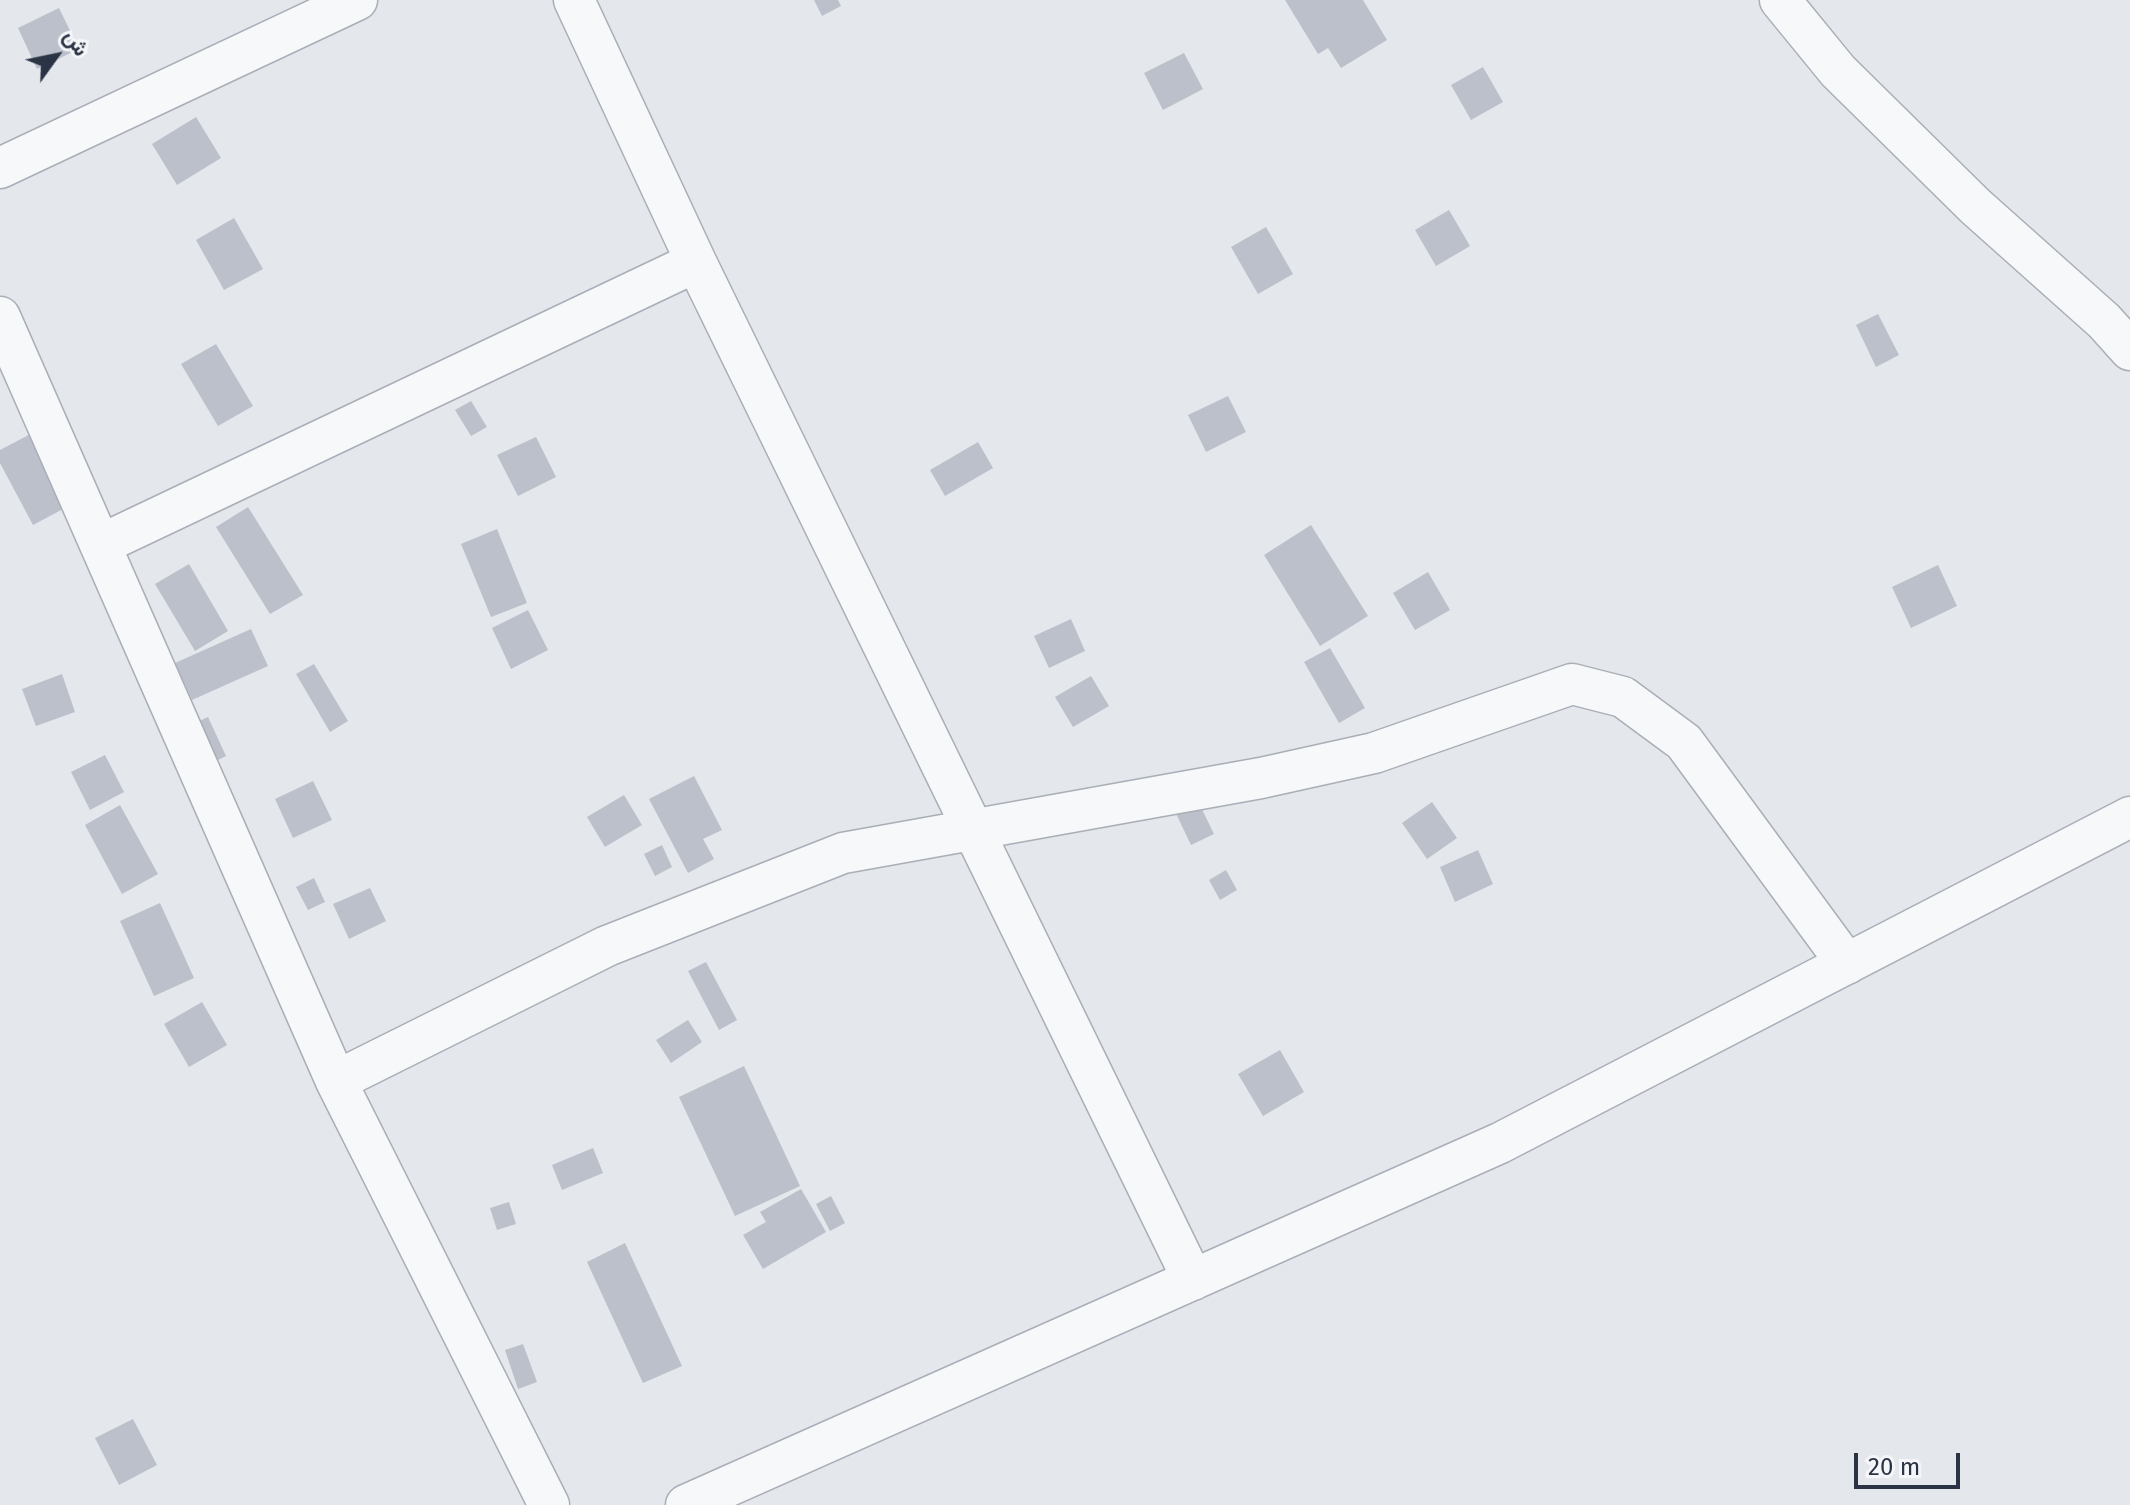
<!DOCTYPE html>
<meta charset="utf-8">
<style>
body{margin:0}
#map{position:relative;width:2130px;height:1505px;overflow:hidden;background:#e4e7ec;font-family:"Fira Sans",Vazirmatn,sans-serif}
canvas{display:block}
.north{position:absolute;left:16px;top:16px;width:80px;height:80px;-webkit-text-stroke:6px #f4f6f9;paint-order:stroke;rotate:57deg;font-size:22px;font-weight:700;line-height:32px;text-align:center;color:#2b3445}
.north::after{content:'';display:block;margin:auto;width:28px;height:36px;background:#2b3445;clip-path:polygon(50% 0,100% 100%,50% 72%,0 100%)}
.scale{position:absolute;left:1854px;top:1453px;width:106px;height:36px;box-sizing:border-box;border:4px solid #2b3445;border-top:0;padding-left:10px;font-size:24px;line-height:28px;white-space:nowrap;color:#2b3445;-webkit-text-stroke:6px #f4f6f9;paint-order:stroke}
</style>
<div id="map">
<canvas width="2130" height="1505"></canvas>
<div class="north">ش</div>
<div class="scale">20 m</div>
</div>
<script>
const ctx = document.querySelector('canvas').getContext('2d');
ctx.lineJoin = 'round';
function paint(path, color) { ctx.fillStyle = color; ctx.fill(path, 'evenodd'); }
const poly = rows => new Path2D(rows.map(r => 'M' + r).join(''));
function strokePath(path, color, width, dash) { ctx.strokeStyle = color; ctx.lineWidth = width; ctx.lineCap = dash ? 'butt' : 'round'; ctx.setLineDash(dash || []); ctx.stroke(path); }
paint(poly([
 [814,0,838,0,841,6,822,16],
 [1285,0,1363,0,1387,40,1341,68,1328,48,1318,54],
 [59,8,79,49,37,69,18,28],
 [1184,53,1203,89,1163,110,1144,73],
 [1483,67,1503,102,1471,120,1451,85],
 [196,117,221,158,177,185,152,144],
 [1449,210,1470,246,1436,266,1415,230],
 [234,218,263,269,224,290,196,240],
 [1266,227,1293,274,1258,294,1231,247],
 [1878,314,1899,355,1876,367,1856,325],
 [216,344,253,406,218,426,181,364],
 [1228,396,1246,432,1206,452,1188,415],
 [471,401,487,427,471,436,455,410],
 [42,428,80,500,33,525,0,463,0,450],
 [536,437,556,477,518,496,497,455],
 [978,442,993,468,945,496,930,470],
 [248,507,303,595,270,614,216,527],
 [1311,525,1368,616,1320,646,1264,555],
 [497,529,527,603,491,617,461,544],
 [189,564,228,631,195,651,155,584],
 [1938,565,1957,606,1911,628,1892,587],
 [1428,572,1450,610,1415,630,1393,593],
 [528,610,548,650,511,669,492,628],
 [1071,619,1085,651,1049,668,1034,636],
 [251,629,268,666,192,700,175,663],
 [1330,648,1365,708,1339,723,1304,662],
 [314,664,348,721,330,732,296,674],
 [62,674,75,712,36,726,22,689],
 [1091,676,1109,706,1073,727,1055,697],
 [208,717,226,756,206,766,188,726],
 [105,755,124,792,90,810,71,772],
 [694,776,722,830,703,839,714,859,688,873,649,799],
 [313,781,332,820,293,838,275,799],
 [1194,793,1214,834,1191,845,1171,803],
 [624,795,642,825,605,847,587,817],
 [1432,802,1457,838,1427,859,1402,823],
 [120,805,158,874,122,894,85,825],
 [662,845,672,867,655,876,644,854],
 [1478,850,1493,884,1455,902,1440,867],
 [1226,870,1237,890,1220,900,1209,880],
 [314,878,325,902,308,910,296,887],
 [370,888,386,921,349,939,333,904],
 [160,903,194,978,154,996,120,921],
 [706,962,737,1020,719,1030,688,971],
 [202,1002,227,1045,189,1067,164,1024],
 [688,1020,702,1042,671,1063,656,1040],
 [1280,1050,1304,1092,1263,1116,1238,1074],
 [744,1066,800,1186,735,1216,679,1097],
 [593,1148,603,1173,562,1190,552,1165],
 [801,1189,826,1232,763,1269,743,1235,766,1222,760,1212],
 [831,1196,845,1223,830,1231,816,1204],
 [509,1202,516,1224,497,1230,490,1208],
 [625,1243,682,1366,643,1383,587,1262],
 [523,1344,537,1382,518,1389,505,1350],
 [133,1419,157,1465,119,1485,95,1438]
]), '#bbc0ca');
const minor = poly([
 [574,0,696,262,1193,1280],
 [1780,0,1838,71,1975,206,2104,321,2130,350],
 [0,168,357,0],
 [0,317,336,1081,549,1505],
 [102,544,696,262],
 [336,1081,607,946,843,853,1261,778,1374,753,1572,684,1623,697,1684,742,1847,964],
 [686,1505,1500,1143,2130,817]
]);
strokePath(minor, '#a9aeb7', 43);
strokePath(minor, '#f7f8fa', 40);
</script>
